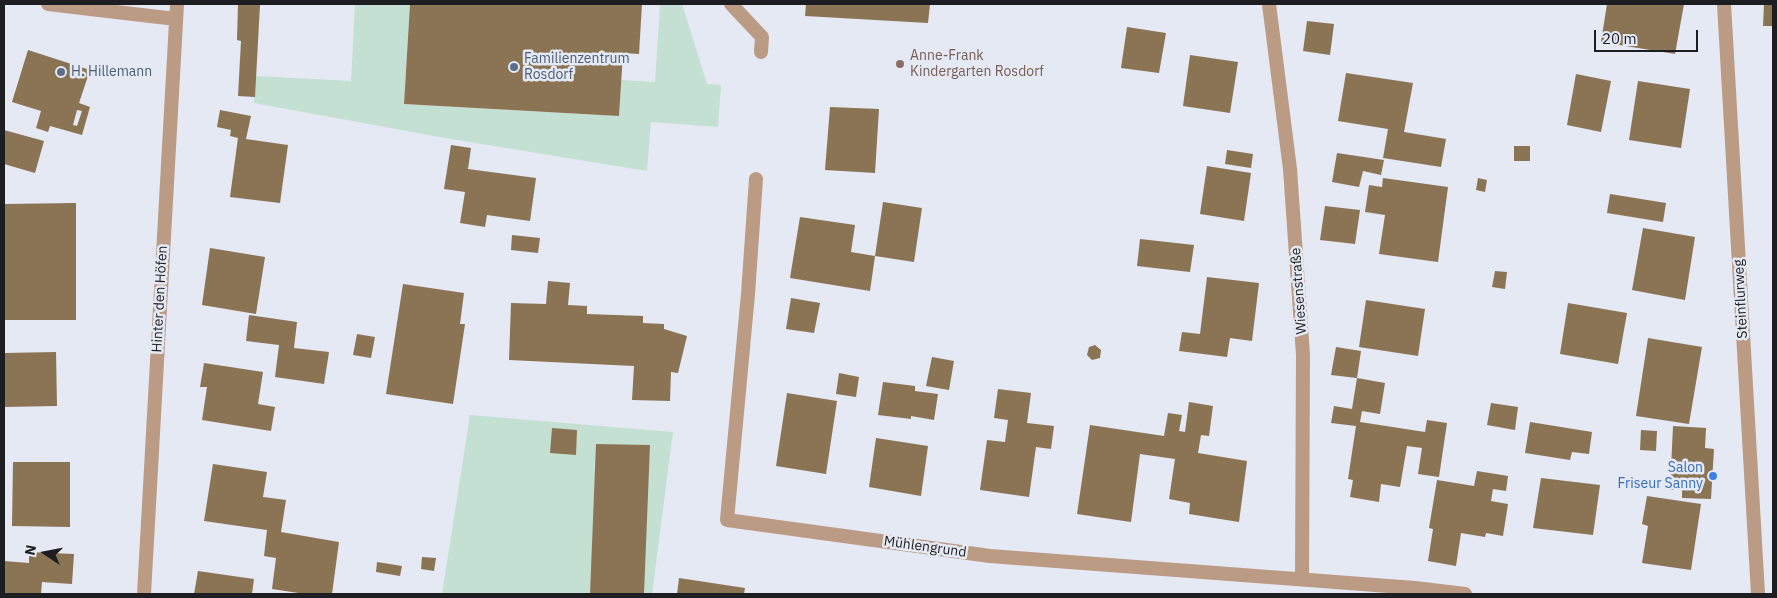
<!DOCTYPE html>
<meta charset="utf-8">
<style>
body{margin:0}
#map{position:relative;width:1777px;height:598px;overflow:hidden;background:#e4e9f3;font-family:"IBM Plex Sans",sans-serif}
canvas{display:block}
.frame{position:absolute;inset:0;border:5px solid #1c1e21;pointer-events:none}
.north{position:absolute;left:20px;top:528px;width:50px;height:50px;-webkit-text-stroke:4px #e4e9f3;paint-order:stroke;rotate:281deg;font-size:14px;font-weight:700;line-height:20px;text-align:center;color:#1c1e21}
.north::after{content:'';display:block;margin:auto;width:18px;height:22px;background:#1c1e21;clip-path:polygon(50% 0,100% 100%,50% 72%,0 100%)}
.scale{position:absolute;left:1594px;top:30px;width:104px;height:22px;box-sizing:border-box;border:2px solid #1c1e21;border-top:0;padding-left:6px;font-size:15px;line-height:18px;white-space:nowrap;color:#1c1e21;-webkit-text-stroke:4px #e4e9f3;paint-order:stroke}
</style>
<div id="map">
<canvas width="1777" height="598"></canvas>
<div class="frame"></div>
<div class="north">N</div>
<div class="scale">20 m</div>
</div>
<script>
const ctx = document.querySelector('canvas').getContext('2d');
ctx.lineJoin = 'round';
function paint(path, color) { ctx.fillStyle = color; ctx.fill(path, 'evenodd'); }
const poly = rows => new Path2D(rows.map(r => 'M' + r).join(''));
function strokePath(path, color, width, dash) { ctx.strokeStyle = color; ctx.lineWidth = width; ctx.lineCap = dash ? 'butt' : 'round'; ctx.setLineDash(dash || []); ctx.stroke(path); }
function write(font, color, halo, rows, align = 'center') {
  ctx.font = font + ' "IBM Plex Sans",sans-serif'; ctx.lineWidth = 5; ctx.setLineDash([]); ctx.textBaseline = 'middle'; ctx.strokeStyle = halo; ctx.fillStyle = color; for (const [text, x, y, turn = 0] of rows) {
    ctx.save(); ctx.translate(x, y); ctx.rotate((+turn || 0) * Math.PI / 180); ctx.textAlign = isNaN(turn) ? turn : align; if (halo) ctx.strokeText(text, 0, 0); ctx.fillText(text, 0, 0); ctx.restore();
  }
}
paint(poly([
 [355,4,410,4,404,104,619,116,621,80,655,82,660,4,682,4,707,84,721,85,718,127,651,122,647,171,445,138,254,103,256,76,351,81],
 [470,415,673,432,652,594,442,594]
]), '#c4e0d2');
paint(poly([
 [238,4,260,5,255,97,238,96,241,41,237,40],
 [410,4,642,4,639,54,623,53,619,116,404,104],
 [806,4,930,4,928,23,805,16],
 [1607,4,1684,4,1675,54,1601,42],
 [1764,4,1773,4,1773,26,1763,26],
 [1307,21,1334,24,1330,55,1303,51],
 [1127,27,1166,33,1159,73,1121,68],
 [28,50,90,70,79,103,90,107,82,135,50,126,48,132,36,128,41,111,12,102],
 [77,110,82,111,77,126,73,125],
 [1190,55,1238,62,1230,113,1183,106],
 [1346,73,1413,83,1404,132,1446,139,1441,167,1383,158,1388,129,1338,121],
 [1576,74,1611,81,1601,132,1567,125],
 [1638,81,1690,89,1681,148,1629,140],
 [830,107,879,109,875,173,825,170],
 [220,110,251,116,246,139,288,145,280,203,230,197,238,138,230,136,231,130,217,127],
 [4,130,44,141,35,173,4,164],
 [451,145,471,148,468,169,536,178,530,221,487,215,485,227,460,223,465,192,444,189],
 [1514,146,1530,146,1530,161,1514,161],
 [1227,150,1253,154,1251,168,1225,164],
 [1337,153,1384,160,1381,175,1363,171,1359,187,1332,182],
 [1207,166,1251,173,1244,221,1200,214],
 [1383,178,1448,187,1438,262,1379,254,1385,215,1365,212,1369,185,1382,187],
 [1478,178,1487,180,1485,192,1476,190],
 [1610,194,1666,203,1663,222,1607,213],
 [883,202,922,208,914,262,875,256],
 [76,203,76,320,4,320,4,204],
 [1325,206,1360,210,1355,244,1320,240],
 [800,217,855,225,851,252,875,256,870,291,790,278],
 [1643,228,1695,237,1685,300,1632,290],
 [512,235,540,238,538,253,511,250],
 [1140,239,1194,245,1190,272,1137,266],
 [210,248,265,257,256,314,202,305],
 [1495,271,1507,272,1505,289,1492,287],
 [1207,277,1259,283,1252,341,1230,338,1227,357,1179,351,1182,332,1200,334],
 [548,281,570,283,568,305,587,306,587,314,643,316,643,323,664,324,664,329,687,336,678,373,671,372,670,401,632,400,634,366,509,360,511,303,546,304],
 [403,284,464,293,460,324,465,324,453,404,386,394],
 [791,298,820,303,814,333,786,329],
 [1366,300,1425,309,1418,356,1359,347],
 [1568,303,1627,313,1618,364,1560,354],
 [249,315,297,322,294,348,329,352,324,384,275,377,279,345,246,341],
 [357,334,375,337,371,358,353,355],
 [1648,338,1702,347,1689,424,1636,416],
 [1095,345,1101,350,1100,358,1092,360,1087,355,1089,347],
 [1336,347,1361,351,1357,378,1385,383,1380,414,1362,411,1360,422,1425,432,1427,420,1447,423,1439,477,1418,474,1422,448,1407,446,1400,487,1381,484,1379,502,1350,497,1353,480,1348,479,1356,426,1331,423,1334,406,1352,409,1357,378,1331,375],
 [56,352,57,406,4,407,4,353],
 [932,357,954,361,949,390,926,386],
 [204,363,263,372,258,404,275,407,271,431,202,420,207,387,200,387],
 [839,373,859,377,856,397,836,394],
 [883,382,915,386,915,391,938,394,934,420,911,416,911,419,878,415],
 [998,389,1031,393,1027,423,1054,426,1051,449,1036,447,1029,497,980,490,987,440,1005,442,1008,420,994,418],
 [787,393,837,401,826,474,776,466],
 [1189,402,1213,406,1209,436,1201,435,1198,453,1247,461,1239,522,1189,514,1190,503,1169,499,1175,459,1140,454,1131,522,1077,514,1090,425,1164,436,1168,413,1182,415,1179,431,1185,432],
 [1491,403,1518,407,1515,430,1487,425],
 [1530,422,1592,432,1589,454,1572,452,1570,460,1525,453],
 [1673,426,1706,428,1705,448,1714,449,1711,499,1682,498,1682,490,1670,490],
 [552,428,577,430,576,455,550,453],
 [1641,430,1657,431,1656,451,1640,450],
 [876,438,928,446,921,496,869,487],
 [596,444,650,445,644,594,590,594],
 [13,462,70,462,70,527,12,526],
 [213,464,267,472,263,497,286,500,281,532,339,542,332,594,305,594,272,589,276,558,264,556,267,530,204,521],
 [1477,471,1508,476,1506,491,1493,489,1491,501,1508,504,1503,536,1486,533,1485,537,1461,533,1456,566,1428,561,1433,529,1429,528,1437,480,1474,486],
 [1541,478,1600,485,1593,535,1533,528],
 [1647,496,1701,504,1691,570,1642,563,1648,526,1642,524],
 [29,552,74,554,72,584,42,582,41,594,4,594,4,561,29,563],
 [422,557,436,558,434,571,421,569],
 [377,562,402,566,400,576,376,572],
 [198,571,254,579,252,594,194,594],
 [679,578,745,588,744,594,677,594]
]), '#8a7454');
strokePath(poly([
 [731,4,762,37,761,52]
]), '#bb9b83', 14);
strokePath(poly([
 [48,4,176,19],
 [1269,4,1290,169,1303,355,1302,579],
 [1724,4,1758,594],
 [756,179,748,294,727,520,990,556,1415,588,1465,594],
 [144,594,177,4]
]), '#bb9b83', 14);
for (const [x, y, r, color] of [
 [900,64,5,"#8d6e63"],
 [514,67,5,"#5c6f8a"],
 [61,72,5,"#5c6f8a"],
 [1713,476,5,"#3f7fe0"]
]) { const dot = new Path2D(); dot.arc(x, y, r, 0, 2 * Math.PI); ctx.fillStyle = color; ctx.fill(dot); strokePath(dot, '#e4e9f3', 2); }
write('14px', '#785e54', '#e4e9f3', [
 ["Anne-Frank",910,56],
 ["Kindergarten Rosdorf",910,72]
], 'left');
write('14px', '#4e5e75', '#e4e9f3', [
 ["Familienzentrum",524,59],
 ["Rosdorf",524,75],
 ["H. Hillemann",71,72]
], 'left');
write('14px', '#1c1e21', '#e4e9f3', [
 ["Wiesenstraße",1299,291,-94],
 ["Hinter den Höfen",160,299,-87],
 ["Steinflurweg",1741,299,-93],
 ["Mühlengrund",925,547,8]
]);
write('14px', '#366cbe', '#e4e9f3', [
 ["Salon",1703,468],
 ["Friseur Sanny",1703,484]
], 'right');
</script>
